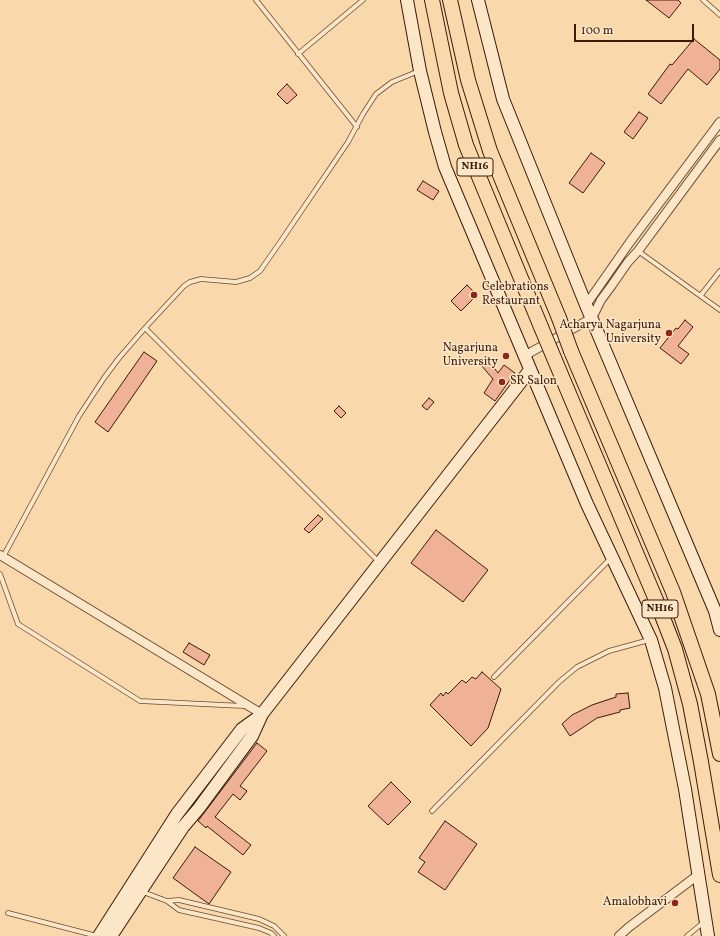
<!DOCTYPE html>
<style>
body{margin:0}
#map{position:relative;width:720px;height:936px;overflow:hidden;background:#f9d8ab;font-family:Vollkorn,serif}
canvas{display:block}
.scale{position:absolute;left:574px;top:24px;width:120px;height:18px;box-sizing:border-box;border:2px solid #3b1a0a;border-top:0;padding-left:5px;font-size:12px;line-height:14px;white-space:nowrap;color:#3b1a0a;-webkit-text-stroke:3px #fbe6c8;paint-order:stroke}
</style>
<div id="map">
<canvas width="720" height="936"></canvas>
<div class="scale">100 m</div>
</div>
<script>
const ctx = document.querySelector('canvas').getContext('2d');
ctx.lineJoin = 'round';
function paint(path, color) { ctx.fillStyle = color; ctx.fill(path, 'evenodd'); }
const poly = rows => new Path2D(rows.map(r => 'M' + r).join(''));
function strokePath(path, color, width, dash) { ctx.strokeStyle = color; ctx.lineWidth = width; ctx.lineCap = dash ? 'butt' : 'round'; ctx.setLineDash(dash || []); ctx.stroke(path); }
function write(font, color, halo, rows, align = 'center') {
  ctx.font = font + ' Vollkorn,serif'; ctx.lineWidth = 3; ctx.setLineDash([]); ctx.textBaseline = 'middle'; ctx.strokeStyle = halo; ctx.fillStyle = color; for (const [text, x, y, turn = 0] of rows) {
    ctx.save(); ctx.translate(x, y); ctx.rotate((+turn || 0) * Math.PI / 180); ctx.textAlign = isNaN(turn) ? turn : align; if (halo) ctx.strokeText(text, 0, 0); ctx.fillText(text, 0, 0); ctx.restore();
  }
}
const building = poly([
 [646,0,678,0,681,3,669,18,646,0],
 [694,39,720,60,720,69,707,85,688,69,661,104,648,94,670,64,672,65,694,39],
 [287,84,297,95,287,104,277,94,287,84],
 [639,112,648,118,633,139,624,132,639,112],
 [591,153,605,163,583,193,569,183,591,153],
 [423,181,439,191,433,200,417,190,423,181],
 [467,285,477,295,461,311,451,301,467,285],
 [685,320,693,327,678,346,689,354,681,364,660,348,676,328,678,329,685,320],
 [144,352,157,361,108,432,95,422,144,352],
 [488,360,498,373,504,365,515,373,495,401,484,393,493,379,481,365,488,360],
 [429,398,434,402,427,410,422,406,429,398],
 [339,406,346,413,341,418,334,411,339,406],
 [318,515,323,519,309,533,304,529,318,515],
 [436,530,488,570,463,602,411,563,436,530],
 [189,643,210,655,204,665,183,652,189,643],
 [482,672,501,689,488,728,471,746,430,705,441,693,443,696,446,692,448,694,462,680,466,683,472,677,476,679,482,672],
 [628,693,630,708,620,710,620,712,597,718,570,736,562,724,572,715,592,705,616,697,616,694,628,693],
 [257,743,267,751,240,786,247,791,240,800,233,794,215,817,251,845,243,855,207,826,206,828,198,821,257,743],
 [391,782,411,802,388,825,368,806,391,782],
 [445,821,477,844,445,890,418,872,425,862,419,858,445,821],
 [195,847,231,872,209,904,173,878,195,847]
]);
paint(building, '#f0b297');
strokePath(building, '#3b1a0a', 1);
const service = poly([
 [256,0,357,127],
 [703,0,720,15],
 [298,54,363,0],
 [638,251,720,310],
 [701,295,720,271],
 [145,328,378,561],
 [3,557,79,416,104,378,119,358,145,328,184,286,190,282,201,279,236,282,250,278,260,271,283,238,348,142,363,114,376,94,392,82,419,71],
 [0,574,18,624,140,701,244,706],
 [494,677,610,559],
 [432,811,559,682,577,667,609,651,649,640],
 [143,892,167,901,179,910,259,928,271,933,274,936],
 [167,901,179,900,259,919,274,926,284,936],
 [8,913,97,936],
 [687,936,704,922]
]);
const minor = poly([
 [586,305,630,242,720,122],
 [524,356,592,318,601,300,612,285,628,262,638,251,720,140],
 [0,555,262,714],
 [619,936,629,927,698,875]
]);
const secondary = poly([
 [407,0,420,71,435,132,445,167,587,504,651,640,665,688,685,789,708,936],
 [478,0,503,99,586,305,715,611,720,630],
 [99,936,177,814,242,729,260,716],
 [111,936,183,827,199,808,252,736,262,714,530,370]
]);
const trunk = poly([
 [432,0,451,93,466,145,541,327],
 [450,0,468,80,490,151,559,318],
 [571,351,673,592,708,694,720,754],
 [554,358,656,600,675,649,690,704,701,762,720,875]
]);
strokePath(service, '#6a4a32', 5.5);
strokePath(minor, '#6a4a32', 10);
strokePath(secondary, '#3b1a0a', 14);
strokePath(trunk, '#3b1a0a', 16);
strokePath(service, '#fbe6c8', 4);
strokePath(minor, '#fbe6c8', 8);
strokePath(secondary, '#fbe6c8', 12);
strokePath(trunk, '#f9d8ab', 14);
const trunkBridge = poly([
 [559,318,571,351],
 [541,327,554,358]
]);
strokePath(trunkBridge, '#3b1a0a', 16, []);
strokePath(trunkBridge, '#f9d8ab', 14);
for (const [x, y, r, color] of [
 [474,295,4,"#8f2418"],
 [669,333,4,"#8f2418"],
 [506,356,4,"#8f2418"],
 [502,382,4,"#8f2418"],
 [675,903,4,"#8f2418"]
]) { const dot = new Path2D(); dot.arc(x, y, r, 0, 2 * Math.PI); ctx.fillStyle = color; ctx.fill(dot); strokePath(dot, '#fbe6c8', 1.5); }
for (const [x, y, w] of [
 [475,167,36],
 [660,609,36]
]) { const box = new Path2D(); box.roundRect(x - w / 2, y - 9, w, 18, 3); ctx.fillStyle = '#fbe6c8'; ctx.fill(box); strokePath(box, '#3b1a0a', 1); }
write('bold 11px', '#3b1a0a', null, [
 ["NH16",475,167],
 ["NH16",660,609]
]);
write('12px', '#3b1a0a', '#fbe6c8', [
 ["Celebrations",482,288,"left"],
 ["Restaurant",482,302,"left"],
 ["Acharya Nagarjuna",661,326],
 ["University",661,340],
 ["Nagarjuna",498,349],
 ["University",498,363],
 ["SR Salon",510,382,"left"],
 ["Amalobhavi",667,903]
], 'right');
</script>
